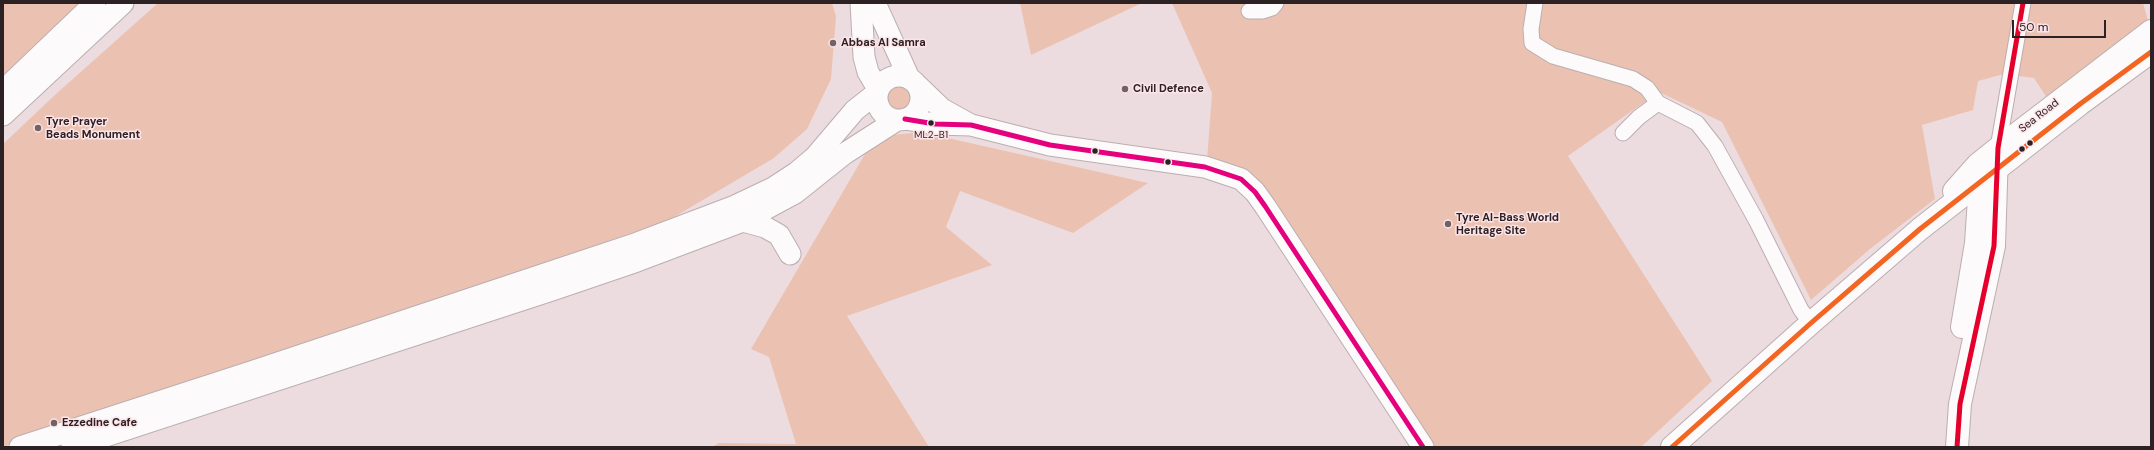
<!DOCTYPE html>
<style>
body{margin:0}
#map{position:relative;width:2154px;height:450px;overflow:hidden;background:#eddcdf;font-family:"DM Sans",sans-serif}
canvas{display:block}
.frame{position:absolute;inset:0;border:4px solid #2c2123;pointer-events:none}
.scale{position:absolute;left:2012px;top:20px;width:94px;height:18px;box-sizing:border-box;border:2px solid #2c2123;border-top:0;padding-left:5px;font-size:12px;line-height:14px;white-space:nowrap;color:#2c2123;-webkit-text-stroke:3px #fde4e9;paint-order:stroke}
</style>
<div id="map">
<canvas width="2154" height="450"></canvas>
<div class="frame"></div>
<div class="scale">50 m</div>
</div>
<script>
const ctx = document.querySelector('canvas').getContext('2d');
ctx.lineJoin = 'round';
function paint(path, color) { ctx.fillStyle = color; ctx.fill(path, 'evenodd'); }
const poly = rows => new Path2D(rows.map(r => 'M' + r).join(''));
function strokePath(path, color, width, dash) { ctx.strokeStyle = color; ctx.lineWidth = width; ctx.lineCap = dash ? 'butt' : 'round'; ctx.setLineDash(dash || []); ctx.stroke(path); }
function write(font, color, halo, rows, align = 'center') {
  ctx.font = font + ' "DM Sans",sans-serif'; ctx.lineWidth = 3; ctx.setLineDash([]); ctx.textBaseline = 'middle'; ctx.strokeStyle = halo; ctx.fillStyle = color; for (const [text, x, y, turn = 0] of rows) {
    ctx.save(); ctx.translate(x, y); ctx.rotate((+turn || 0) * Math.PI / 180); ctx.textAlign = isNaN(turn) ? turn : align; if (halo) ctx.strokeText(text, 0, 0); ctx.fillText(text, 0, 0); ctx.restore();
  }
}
paint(poly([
 [3,3,84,3,3,79],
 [158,3,832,3,836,16,831,79,807,129,774,158,669,220,63,428,3,447,3,144,56,94],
 [1020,3,1142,3,1031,55],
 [1172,3,2143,3,2149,24,2051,104,2034,78,2004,74,1978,81,1973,110,1922,125,1935,199,1870,249,1811,300,1722,122,1659,92,1568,156,1712,381,1641,447,1433,447,1266,194,1207,161,1212,93],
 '884 97a15 15 0 1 1 30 0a15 15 0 1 1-30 0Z',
 [921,132,1148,183,1073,233,960,191,946,227,992,265,847,316,929,447,712,447,719,443,796,444,769,357,751,349,865,154,873,146,893,135]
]), '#ebc2b1');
const minor = poly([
 [1535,3,1531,29,1532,43,1553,56,1633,79,1647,88,1658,103,1697,123,1715,146,1756,220,1801,310,1811,323],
 [1249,11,1263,11,1272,8,1276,3],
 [1623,133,1639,117,1658,103],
 [1998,148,2023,3]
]);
const secondary = poly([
 [861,3,864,57,868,72,878,89],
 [875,3,909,78],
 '877 98a22 22 0 1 1 44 0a22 22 0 1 1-44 0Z',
 [917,85,942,109,969,124],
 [3,91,95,3],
 [3,115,123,3],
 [905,119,935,124,971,125,1050,145,1205,167,1241,179,1255,192,1265,206,1423,447],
 [743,221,765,227,779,235,790,254],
 [20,447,251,372,632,245,735,206,773,188,796,173,815,157,855,110,878,92],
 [72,447,555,289,637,261,743,221,795,193,844,154,897,120]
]);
const primary = poly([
 [1962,327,1976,243,1980,184,1979,167],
 [1957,447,1960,404,1994,246,1997,153]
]);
const trunk = poly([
 [1954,191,1978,164,1998,148,2151,31],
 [1672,447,1811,323,1920,229,2080,104,2151,52]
]);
strokePath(minor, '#bbaeb0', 17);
strokePath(secondary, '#bbaeb0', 23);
strokePath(primary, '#bbaeb0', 24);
strokePath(trunk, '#bbaeb0', 24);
strokePath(minor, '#fcfafa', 15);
strokePath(secondary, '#fcfafa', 21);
strokePath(primary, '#fcfafa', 22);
strokePath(trunk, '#fcfafa', 22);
strokePath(poly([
 [905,119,935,124,971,125,1050,145,1205,167,1241,179,1255,192,1265,206,1423,447]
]), '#e5007d', 5);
strokePath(poly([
 [1672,447,1811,323,1920,229,2080,104,2151,52]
]), '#f26522', 5);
strokePath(poly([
 [1957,447,1960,404,1994,246,1998,148,2023,3]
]), '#e4002b', 5);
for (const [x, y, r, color] of [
 [833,43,4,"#706265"],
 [1125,89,4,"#706265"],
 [931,123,3.5,"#2c2123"],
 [38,128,4,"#706265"],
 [2030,143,3.5,"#2c2123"],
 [2022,149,3.5,"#2c2123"],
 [1095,151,3.5,"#2c2123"],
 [1168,162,3.5,"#2c2123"],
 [1448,224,4,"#706265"],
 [54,423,4,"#706265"]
]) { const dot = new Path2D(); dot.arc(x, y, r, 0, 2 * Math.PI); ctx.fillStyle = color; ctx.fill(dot); strokePath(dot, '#fde4e9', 1.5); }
write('10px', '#2c2123', '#fde4e9', [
 ["ML2-B1",931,135]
]);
write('bold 11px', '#2c2123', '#fde4e9', [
 ["Abbas Al Samra",841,43],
 ["Civil Defence",1133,89],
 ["Tyre Prayer",46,122],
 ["Beads Monument",46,135],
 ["Tyre Al-Bass World",1456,218],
 ["Heritage Site",1456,231],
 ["Ezzedine Cafe",62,423]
], 'left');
write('11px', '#2c2123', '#fde4e9', [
 ["Sea Road",2039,116,-38]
]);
</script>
